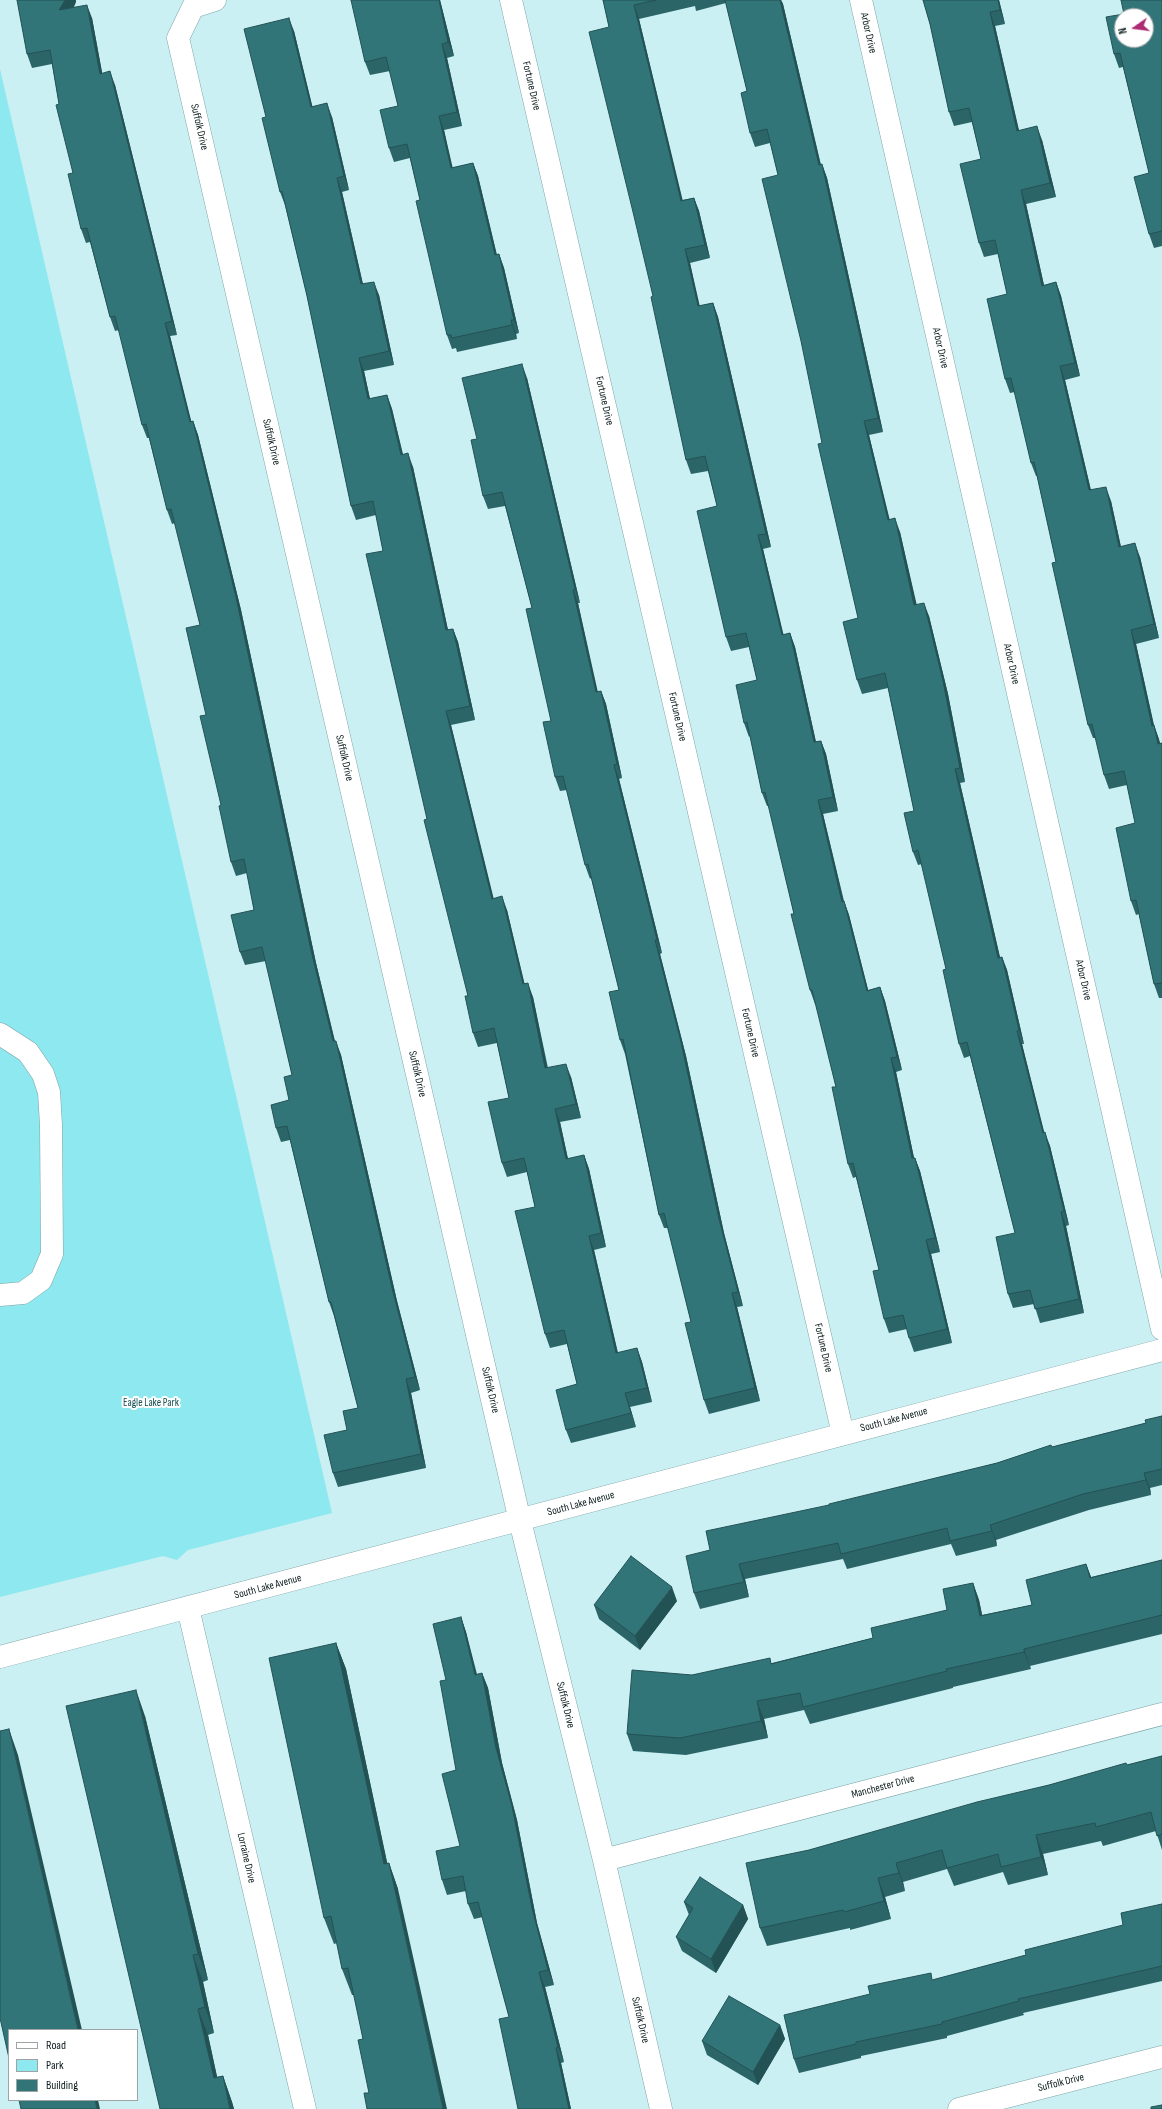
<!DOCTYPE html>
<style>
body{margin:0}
#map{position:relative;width:1162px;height:2109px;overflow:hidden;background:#caf0f3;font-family:"Sofia Sans Condensed",sans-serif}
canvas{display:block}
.legend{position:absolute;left:8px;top:2029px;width:130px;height:72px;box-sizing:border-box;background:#fff;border:1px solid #9ea4a5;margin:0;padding:5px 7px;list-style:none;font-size:12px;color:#0d1c1d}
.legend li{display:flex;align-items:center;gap:8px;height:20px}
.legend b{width:20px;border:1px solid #9ea4a5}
.north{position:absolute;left:1114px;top:8px;width:40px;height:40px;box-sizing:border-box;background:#fff;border:1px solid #9ea4a5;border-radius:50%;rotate:256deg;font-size:11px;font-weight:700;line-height:16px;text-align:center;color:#0d1c1d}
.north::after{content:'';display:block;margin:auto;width:14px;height:18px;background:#ae2a73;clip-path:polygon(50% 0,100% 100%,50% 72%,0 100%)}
</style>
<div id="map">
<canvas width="1162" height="2109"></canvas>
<ul class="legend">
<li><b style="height:5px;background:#fff"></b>Road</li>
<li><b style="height:11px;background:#8de8ef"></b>Park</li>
<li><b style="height:11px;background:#327579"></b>Building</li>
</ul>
<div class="north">N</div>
</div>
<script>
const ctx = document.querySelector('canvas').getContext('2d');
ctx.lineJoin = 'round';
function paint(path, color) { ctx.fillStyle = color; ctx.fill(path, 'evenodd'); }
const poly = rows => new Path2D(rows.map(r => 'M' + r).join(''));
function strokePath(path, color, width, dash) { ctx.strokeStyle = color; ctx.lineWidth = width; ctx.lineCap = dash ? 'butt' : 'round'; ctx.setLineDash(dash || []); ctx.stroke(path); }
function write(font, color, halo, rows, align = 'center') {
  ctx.font = font + ' "Sofia Sans Condensed",sans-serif'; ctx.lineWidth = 4; ctx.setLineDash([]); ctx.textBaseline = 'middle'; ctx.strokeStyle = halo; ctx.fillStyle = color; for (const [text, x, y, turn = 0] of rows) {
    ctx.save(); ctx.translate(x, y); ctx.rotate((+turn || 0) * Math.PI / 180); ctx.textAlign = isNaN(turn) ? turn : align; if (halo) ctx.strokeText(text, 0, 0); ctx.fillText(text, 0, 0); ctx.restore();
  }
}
paint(poly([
 [0,69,332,1513,188,1550,177,1560,163,1556,0,1597]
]), '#8de8ef');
const minor = poly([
 [215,0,193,7,178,38,520,1521,604,1860,661,2109],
 [511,0,843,1434],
 [861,0,1162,1329],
 [0,1034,28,1052,43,1074,49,1092,51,1125,52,1254,41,1280,23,1293,0,1295],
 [188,1608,305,2109],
 [0,1657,1162,1350],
 [604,1860,1162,1714],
 [959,2109,1162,2057]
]);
strokePath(minor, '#7fa3a6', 23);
strokePath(minor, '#fff', 22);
paint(poly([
 [440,0,454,56,447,58,462,126,444,130,452,168,473,163,478,176,497,255,499,254,504,268,519,333,516,334,517,339,457,352,456,348,452,349,447,335,420,200,410,158,394,162,389,148,398,106,390,71,370,75,365,62],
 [603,0,781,0,783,4,821,165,822,164,827,178,883,432,869,435,889,519,900,532,916,604,929,616,948,694,965,782,960,783,1000,957,1002,957,1007,970,1024,1044,1022,1044,1044,1133,1050,1146,1069,1225,1066,1226,1084,1313,1040,1323,1034,1304,1013,1308,1008,1294,1015,1233,970,1056,964,1058,959,1044,946,969,922,864,918,865,913,852,914,811,888,688,862,694,857,680,858,618,822,443,778,175,770,143,755,147,750,133,747,91,726,3,696,11,695,6,639,19,682,200,694,198,699,211,710,258,690,263,699,306,713,303,718,317,771,547,763,549,783,635,790,633,795,647,816,742,821,741,826,754,838,811,823,814,844,901,849,915,868,990,880,987,885,1001,902,1070,896,1072,914,1158,915,1158,920,1171,940,1252,931,1254,952,1343,914,1352,909,1338,907,1329,889,1333,884,1319,879,1270,856,1177,853,1178,848,1164,836,1087,816,1004,815,1004,810,990,794,914,769,806,767,806,762,793,750,736,749,737,744,723,757,680,749,647,731,651,726,637,717,506,708,471,691,474,686,460,653,296,609,27],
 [923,0,999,0,1005,24,995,26,1019,130,1042,140,1056,197,1026,204,1044,285,1056,282,1061,296,1080,376,1065,380,1091,490,1111,501,1121,547,1140,557,1159,638,1136,644,1154,725,1160,743,1162,743,1162,998,1159,998,1154,984,1139,914,1136,915,1131,901,1135,823,1127,785,1109,789,1104,775,1096,738,1093,738,1088,725,1056,562,1037,476,1036,476,1031,463,1015,392,1010,393,1005,379,1007,294,998,254,984,257,979,243,981,159,972,122,954,126,949,112,930,24],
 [1162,0,1162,246,1154,248,1149,234,1149,173,1123,67,1119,68,1114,54,1124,14],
 [76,2,74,7,92,18,102,73,115,85,177,335,170,336,191,422,193,421,198,435,241,610,316,963,335,1041,341,1055,397,1301,420,1390,411,1393,426,1468,338,1487,333,1473,347,1430,358,1408,334,1316,329,1302,290,1140,281,1142,276,1128,289,1100,292,1075,266,961,245,965,240,952,254,910,247,873,236,876,231,862,206,715,200,625,175,523,172,524,167,510,149,438,147,438,142,425,119,330,115,331,110,317,90,242,86,243,81,229,73,173,59,104,52,64,32,68,27,54],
 [294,31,312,106,332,117,349,190,342,192,363,284,379,295,394,365,364,371,370,399,387,395,392,409,403,454,413,467,448,630,453,629,458,642,475,720,451,725,493,898,507,910,524,983,533,997,548,1068,571,1077,581,1118,560,1122,568,1159,584,1155,589,1169,606,1247,594,1250,618,1353,637,1348,642,1362,652,1402,630,1407,636,1427,571,1443,566,1430,577,1384,567,1344,550,1348,545,1334,535,1207,527,1172,507,1177,502,1163,509,1098,497,1043,478,1047,473,1033,468,996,427,819,383,551,376,515,356,520,351,506,307,296,285,205,280,192,266,117],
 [527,378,580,603,578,603,597,692,601,691,606,704,622,778,619,779,662,953,660,954,686,1056,724,1233,743,1306,737,1307,760,1401,709,1414,704,1400,691,1322,668,1228,664,1228,659,1215,625,1054,620,1040,619,990,591,878,590,879,585,865,567,790,560,791,555,777,551,721,532,608,505,506,488,509,483,496,477,439],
 [1162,1416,1162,1485,1150,1488,1151,1495,1089,1510,996,1540,997,1546,956,1556,951,1544,847,1569,843,1559,745,1579,749,1597,700,1609,694,1593,710,1550,829,1505,997,1463,1052,1447,1146,1423],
 [1162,1560,1162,1634,1030,1666,1031,1669,953,1687,953,1688,810,1724,804,1710,764,1719,768,1738,686,1755,633,1751,627,1734,692,1675,772,1663,873,1638,947,1610,973,1583,979,1600,982,1615,1032,1605,1086,1564,1091,1577],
 [677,1601,640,1650,599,1619,594,1605],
 [461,1617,466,1632,477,1674,482,1673,488,1688,502,1763,517,1820,537,1923,554,1985,545,1987,564,2062,561,2063,571,2109,518,2109,509,2017,483,1917,474,1919,468,1904,466,1891,447,1895,442,1880,460,1846,456,1770,446,1680],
 [336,1643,346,1669,387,1863,389,1863,398,1889,369,2093,363,2039,354,1995,352,1995,342,1969,337,1943,334,1944,324,1918],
 [145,1716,208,1980,203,1982,214,2033,208,2035,217,2077,223,2076,232,2102,234,2109,160,2109],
 [1162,1756,1162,1850,1156,1831,1103,1846,1101,1841,1043,1854,1048,1875,1008,1885,1003,1872,954,1886,947,1869,903,1882,905,1891,885,1897,891,1919,850,1930,850,1928,767,1946,760,1928,809,1850,1049,1785,1127,1765],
 [684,1902,743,1905,748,1919,716,1973,682,1951,676,1937,689,1915],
 [1162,1904,1162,1981,1023,2013,1024,2015,947,2036,947,2038,861,2056,861,2058,799,2073,794,2059,933,1980,1026,1955,1123,1925],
 [780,2025,785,2039,758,2085,707,2055,702,2041]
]), '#2b6568');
paint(poly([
 [65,0,76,0,76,2,64,24,59,10],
 [439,0,440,0,454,56,448,42],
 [780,0,781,0,783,4,824,179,819,165],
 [998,0,999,0,1005,24,1000,10],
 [87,5,92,18,105,88,100,74],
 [634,5,639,19,686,214,681,201],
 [990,12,995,26,1022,145,1017,131],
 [289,18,294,31,316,121,311,107],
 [442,44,447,58,462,126,457,112],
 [110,71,115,85,177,335,172,321],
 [327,103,332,117,349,190,344,176],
 [439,116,444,130,456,182,451,168],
 [1037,126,1042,140,1056,197,1050,183],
 [473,163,478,176,500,269,495,255],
 [822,164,827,178,883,432,878,418],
 [337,178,342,192,366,298,361,284],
 [1021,190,1026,204,1047,299,1042,286],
 [694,198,699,211,710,258,705,245],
 [685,249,690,263,703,320,698,306],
 [499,254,504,268,519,333,514,320],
 [374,282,379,295,394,365,389,351],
 [1056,282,1061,296,1080,376,1075,363],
 [713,303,718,317,771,547,766,534],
 [511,320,516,334,517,339,512,325],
 [165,323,170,336,195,436,190,422],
 [359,358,364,371,373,413,368,399],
 [522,364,527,378,580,603,575,589],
 [1060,366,1065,380,1094,504,1089,490],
 [387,395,392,409,406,469,401,455],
 [193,421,198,435,241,610,316,963,338,1055,333,1041,311,950],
 [864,421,869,435,893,533,888,520],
 [408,453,413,467,451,644,446,630],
 [1106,487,1111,501,1124,561,1119,547],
 [895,518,900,532,920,619,914,605],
 [758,535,763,549,787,649,782,635],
 [1135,543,1140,557,1159,638,1154,624],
 [573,590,578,603,601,706,596,692],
 [924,603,929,616,948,694,965,782,960,768],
 [453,629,458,642,475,720,470,706],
 [1131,630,1136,644,1157,740,1152,726],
 [790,633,795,647,819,756,814,742],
 [601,691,606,704,622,778,617,764],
 [446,711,451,725,497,912,492,899],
 [1154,725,1159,739,1162,753,1158,744],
 [821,741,826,754,838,811,833,797],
 [614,765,619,779,662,953,657,940],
 [955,769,960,783,1003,971,998,958],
 [818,800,823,814,847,916,842,902],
 [502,896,507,910,528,998,523,984],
 [844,901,849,915,872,1005,867,991],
 [655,940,660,954,686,1056,724,1233,743,1306,738,1292,719,1219],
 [1002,957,1007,970,1024,1044,1019,1030],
 [528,983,533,997,550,1082,545,1068],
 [880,987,885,1001,902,1070,897,1057],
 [1017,1031,1022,1044,1048,1147,1043,1133],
 [336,1041,341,1055,397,1301,420,1390,415,1377,392,1288],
 [891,1058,896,1072,917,1172,912,1158],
 [566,1064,571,1077,581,1118,576,1104],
 [555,1109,560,1122,571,1173,566,1159],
 [1045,1132,1050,1146,1069,1225,1064,1211],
 [584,1155,589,1169,606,1247,601,1233],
 [915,1158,920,1171,940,1252,935,1238],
 [1061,1212,1066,1226,1084,1313,1079,1299],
 [589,1236,594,1250,621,1367,616,1353],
 [926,1240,931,1254,952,1343,947,1329],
 [732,1293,737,1307,760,1401,755,1388],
 [637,1348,642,1362,652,1402,647,1388],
 [406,1379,411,1393,426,1468,421,1454],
 [625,1393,630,1407,636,1427,631,1413],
 [1144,1473,1150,1488,1151,1495,1146,1480],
 [990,1525,996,1540,997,1546],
 [739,1564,745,1579,749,1597,744,1582],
 [1086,1564,1093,1582,1090,1578],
 [973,1583,979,1600,986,1633,980,1616],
 [672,1587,677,1601,640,1650,635,1636],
 [461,1617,466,1632,480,1690,475,1675],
 [336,1643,346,1669,393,1890,384,1864],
 [1024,1649,1030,1666,1031,1669,1024,1652],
 [482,1673,488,1688,502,1763,517,1820,537,1923,554,1985,548,1970,532,1908,496,1748],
 [136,1690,145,1716,208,1980,198,1954],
 [757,1701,764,1719,768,1738,761,1721],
 [9,1729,18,1755,82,2030,78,2030],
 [1036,1835,1043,1854,1048,1875,1041,1857],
 [389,1863,398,1889,447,2109,443,2109],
 [896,1863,903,1882,905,1891,899,1873],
 [878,1878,885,1897,891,1919,884,1901],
 [743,1905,748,1919,716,1973,711,1959],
 [193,1955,203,1982,214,2033,205,2007],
 [539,1972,545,1987,564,2062,558,2047],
 [198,2009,208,2035,223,2104,214,2078],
 [780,2025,785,2039,758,2085,753,2072],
 [556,2048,561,2063,571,2109,569,2109],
 [223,2076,232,2102,234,2109,230,2109],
 [95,2100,98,2100,100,2109,97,2109]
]), '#235255');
const building = poly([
 [17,0,65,0,59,10,87,5,100,74,110,71,172,321,165,323,190,422,193,421,236,597,311,950,333,1041,336,1041,392,1288,415,1377,406,1379,421,1454,333,1473,324,1435,347,1430,343,1411,358,1408,331,1302,329,1302,287,1126,276,1128,271,1105,289,1100,284,1077,292,1075,262,947,240,952,231,915,254,910,244,859,231,862,219,806,221,805,200,716,206,715,186,628,200,625,171,509,167,510,146,424,142,425,115,316,110,317,87,228,81,229,68,174,73,173,56,105,59,104,50,50,27,54,17,0],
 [351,0,439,0,448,42,442,44,457,112,439,116,451,168,473,163,495,255,499,254,514,320,511,320,512,325,452,338,451,335,447,335,416,201,420,200,407,144,389,148,380,110,398,106,386,57,365,62,351,0],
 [603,0,656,0,634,5,681,201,694,198,705,245,685,249,698,306,713,303,766,534,758,535,782,635,790,633,814,742,821,741,833,797,818,800,842,902,844,901,867,991,880,987,897,1057,891,1058,912,1158,915,1158,935,1238,926,1240,947,1329,909,1338,903,1315,884,1319,873,1271,879,1270,853,1163,848,1164,832,1087,836,1087,812,990,810,990,791,914,794,914,765,792,762,793,747,722,744,723,736,685,757,680,746,633,726,637,697,511,717,506,705,456,686,460,651,297,653,296,633,212,589,32,609,27,603,0],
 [725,0,780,0,819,165,822,164,878,418,864,421,888,520,895,518,914,605,924,603,943,681,960,768,955,769,998,958,1002,957,1019,1030,1017,1031,1043,1133,1045,1132,1064,1211,1061,1212,1079,1299,1035,1309,1030,1290,1008,1294,996,1237,1015,1233,967,1042,959,1044,943,970,946,969,918,850,913,852,904,813,914,811,885,673,857,680,843,622,858,618,818,444,822,443,801,341,762,179,778,175,767,129,750,133,741,93,747,91,725,0],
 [923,0,998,0,1000,10,990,12,1017,131,1037,126,1050,183,1021,190,1042,286,1056,282,1075,363,1060,366,1089,490,1106,487,1119,547,1135,543,1154,624,1131,630,1152,726,1154,725,1158,744,1162,743,1162,983,1154,984,1136,900,1131,901,1116,828,1135,823,1124,771,1104,775,1092,724,1088,725,1052,563,1056,562,1034,462,1031,463,1011,378,1005,379,987,299,1007,294,995,240,979,243,960,164,981,159,969,108,949,112,930,24,923,0],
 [1121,0,1162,0,1162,231,1149,234,1134,177,1149,173,1120,53,1114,54,1106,17,1124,14,1121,0],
 [1122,16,1146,16,1146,40,1122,40,1122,16],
 [289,18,311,107,327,103,344,176,337,178,361,284,374,282,389,351,359,358,368,399,387,395,401,455,408,453,446,630,453,629,470,706,446,711,492,899,502,896,523,984,528,983,545,1068,566,1064,576,1104,555,1109,566,1159,584,1155,601,1233,589,1236,616,1353,637,1348,647,1388,625,1393,631,1413,566,1430,556,1390,577,1384,564,1330,545,1334,515,1211,535,1207,524,1158,502,1163,488,1102,509,1098,494,1028,473,1033,465,996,468,996,424,820,427,819,366,554,383,551,373,501,351,506,307,296,282,191,280,192,262,118,266,117,244,29,289,18],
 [522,364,575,589,573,590,596,692,601,691,617,764,614,765,657,940,655,940,681,1042,719,1219,738,1292,732,1293,755,1388,704,1400,685,1323,691,1322,664,1213,659,1215,623,1039,620,1040,609,992,619,990,588,864,585,865,563,776,555,777,543,722,551,721,526,609,532,608,502,492,483,496,471,440,477,439,462,378,522,364],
 [1162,1416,1162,1469,1144,1473,1146,1480,1083,1494,990,1525,992,1531,950,1541,947,1528,841,1554,838,1543,739,1564,744,1582,694,1593,686,1556,710,1550,706,1531,829,1505,829,1504,997,1463,1051,1445,1052,1447,1146,1423,1145,1420,1162,1416],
 [631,1556,672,1587,635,1636,594,1605,631,1556],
 [1162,1560,1162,1615,1024,1649,1024,1652,946,1669,947,1671,803,1707,800,1693,757,1701,761,1721,680,1738,627,1734,632,1670,692,1675,770,1658,771,1664,873,1638,871,1628,947,1610,943,1589,973,1583,980,1616,1032,1605,1026,1580,1086,1564,1090,1578,1162,1560],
 [461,1617,475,1675,482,1673,496,1748,512,1806,532,1908,548,1970,539,1972,558,2047,556,2048,569,2109,518,2109,499,2019,509,2017,478,1902,468,1904,463,1876,442,1880,436,1851,460,1846,442,1774,456,1770,440,1681,446,1680,433,1624,461,1617],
 [336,1643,384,1864,389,1863,443,2109,367,2109,364,2093,369,2093,358,2040,363,2039,348,1968,342,1969,331,1916,324,1918,269,1658,336,1643],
 [136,1690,198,1954,193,1955,205,2007,198,2009,214,2078,223,2076,230,2109,160,2109,66,1706,136,1690],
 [9,1729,78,2030,9,2030,9,2058,0,2018,0,1731,9,1729],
 [1162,1756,1162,1834,1157,1836,1151,1812,1096,1827,1095,1823,1036,1835,1041,1857,1001,1867,998,1854,947,1868,942,1850,896,1863,899,1873,878,1878,884,1901,844,1912,843,1910,760,1928,746,1863,809,1850,977,1802,1049,1785,1126,1763,1127,1765,1162,1756],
 [700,1877,743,1905,711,1959,676,1937,693,1908,684,1902,700,1877],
 [1162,1904,1162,1966,1018,1999,1019,2001,942,2022,942,2024,856,2042,856,2044,794,2059,784,2015,870,1994,868,1986,931,1973,932,1980,1026,1955,1025,1950,1123,1925,1121,1913,1162,1904],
 [729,1996,780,2025,753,2072,702,2041,729,1996],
 [19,2100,95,2100,97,2109,21,2109,19,2100],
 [1162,2105,1162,2109,1151,2109,1151,2107,1162,2105]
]);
paint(building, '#327579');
strokePath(building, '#235255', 1);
write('11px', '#0d1c1d', '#fff', [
 ["Arbor Drive",868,33,77],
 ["Fortune Drive",531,86,77],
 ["Suffolk Drive",199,127,77],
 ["Arbor Drive",940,348,77],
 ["Fortune Drive",604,401,77],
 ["Suffolk Drive",271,442,77],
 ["Arbor Drive",1011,664,77],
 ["Fortune Drive",677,717,77],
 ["Suffolk Drive",344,758,77],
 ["Arbor Drive",1083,980,77],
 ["Fortune Drive",750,1033,77],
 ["Suffolk Drive",417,1074,77],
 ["Fortune Drive",823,1348,77],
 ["Suffolk Drive",490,1390,77],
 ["South Lake Avenue",894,1420,-15],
 ["South Lake Avenue",581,1504,-15],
 ["South Lake Avenue",268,1587,-15],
 ["Suffolk Drive",565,1705,76],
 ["Manchester Drive",883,1787,-15],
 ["Lorraine Drive",246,1858,77],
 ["Suffolk Drive",640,2020,77],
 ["Suffolk Drive",1061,2083,-14]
]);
write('11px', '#164e52', '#fff', [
 ["Eagle Lake Park",151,1403]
]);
</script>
